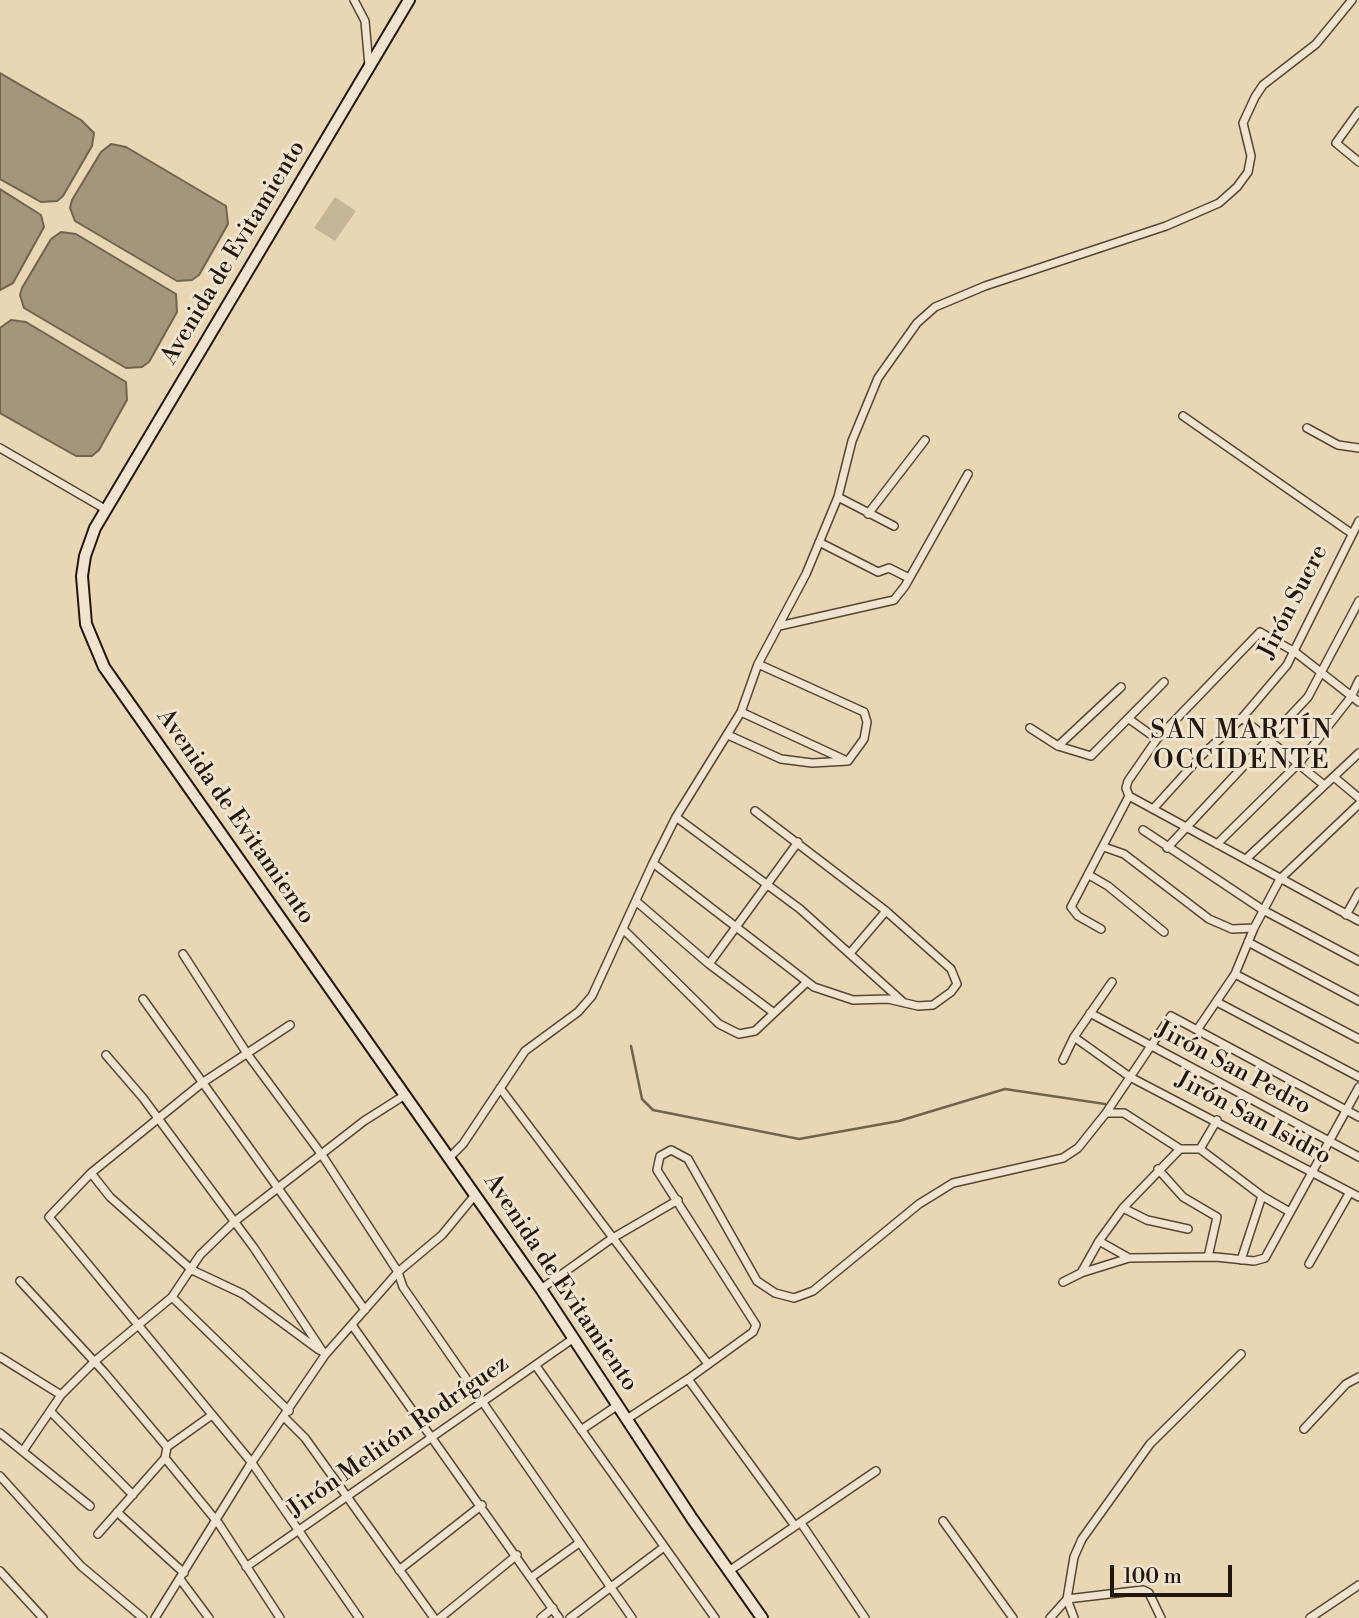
<!DOCTYPE html>
<meta charset="utf-8">
<style>
body{margin:0}
#map{position:relative;width:1359px;height:1618px;overflow:hidden;background:#e8d6b5;font-family:"Libre Bodoni",serif}
canvas{display:block}
.scale{position:absolute;left:1110px;top:1565px;width:122px;height:32px;box-sizing:border-box;border:4px solid #22170c;border-top:0;padding-left:9px;font-size:21px;line-height:24px;white-space:nowrap;color:#22170c;-webkit-text-stroke:5px #f0e4cf;paint-order:stroke}
</style>
<div id="map">
<canvas width="1359" height="1618"></canvas>
<div class="scale">100 m</div>
</div>
<script>
const ctx = document.querySelector('canvas').getContext('2d');
ctx.lineJoin = 'round';
function paint(path, color) { ctx.fillStyle = color; ctx.fill(path, 'evenodd'); }
const poly = rows => new Path2D(rows.map(r => 'M' + r).join(''));
function strokePath(path, color, width, dash) { ctx.strokeStyle = color; ctx.lineWidth = width; ctx.lineCap = dash ? 'butt' : 'round'; ctx.setLineDash(dash || []); ctx.stroke(path); }
function write(font, color, halo, rows, align = 'center') {
  ctx.font = font + ' "Libre Bodoni",serif'; ctx.lineWidth = 6; ctx.setLineDash([]); ctx.textBaseline = 'middle'; ctx.strokeStyle = halo; ctx.fillStyle = color; for (const [text, x, y, turn = 0] of rows) {
    ctx.save(); ctx.translate(x, y); ctx.rotate((+turn || 0) * Math.PI / 180); ctx.textAlign = isNaN(turn) ? turn : align; if (halo) ctx.strokeText(text, 0, 0); ctx.fillText(text, 0, 0); ctx.restore();
  }
}
paint(poly([
 [335,197,356,211,335,241,314,228]
]), '#c6b698');
const water = poly([
 [0,73,81,120,94,133,92,146,63,196,57,201,41,202,0,179,0,73],
 [111,144,126,147,226,206,228,224,199,275,192,280,177,281,75,221,70,208,72,200,101,152,111,144],
 [0,189,41,215,44,227,13,283,0,290,0,189],
 [61,232,76,234,176,294,177,312,149,362,142,367,126,368,24,308,20,295,22,288,51,239,61,232],
 [11,320,26,322,126,382,127,400,99,450,92,456,76,456,0,413,0,328,11,320]
]);
paint(water, '#a5957c');
strokePath(water, '#71634f', 2);
strokePath(poly([
 [631,1046,642,1099,653,1110,799,1139,899,1121,1005,1089,1105,1104]
]), '#71634f', 2.5);
const street = poly([
 [354,0,365,21,369,66],
 [1359,111,1336,143,1359,162],
 [1183,416,1351,533],
 [1307,428,1338,445,1359,448],
 [0,448,105,509],
 [838,497,894,526],
 [868,514,925,440],
 [819,542,878,572,889,568,909,578],
 [779,626,894,600,905,586,968,474],
 [741,712,845,760],
 [1242,718,1324,785],
 [1129,719,1157,739],
 [1030,728,1058,746,1091,756,1164,682],
 [728,735,781,759,812,763,848,761,864,739,867,722,864,712,758,664],
 [1058,746,1121,687],
 [1334,777,1359,798],
 [1129,796,1126,788,1128,781,1157,739,1260,632,1295,652,1359,702],
 [1129,796,1359,921],
 [1153,809,1201,756,1242,718,1287,665,1359,521],
 [676,817,800,909,903,1002],
 [1143,830,1263,910,1359,961],
 [1217,844,1300,762,1351,697,1359,680],
 [1104,847,1124,854,1209,919,1232,929,1254,928],
 [1167,848,1308,697,1359,601],
 [1246,859,1359,753],
 [653,863,814,987,853,1000,888,999,918,1006,933,1005,951,992,957,984,951,969,886,911,755,811],
 [1089,875,1108,886,1164,932],
 [637,902,709,964,774,1013],
 [1346,915,1359,892],
 [1101,929,1078,916,1071,907,1129,796],
 [624,930,719,1024,739,1034,755,1031,807,982],
 [1248,942,1359,1001],
 [851,952,886,911],
 [183,954,248,1055,322,1155,398,1272,403,1287,632,1618],
 [709,964,798,842],
 [1235,974,1359,1039],
 [143,999,365,1310],
 [1217,1002,1359,1077],
 [1090,1013,1359,1157],
 [290,1025,202,1083,91,1173,49,1217,252,1463,359,1618],
 [1197,1030,1235,974,1254,928,1280,879,1359,804],
 [1074,1037,1130,1077,1359,1197],
 [106,1055,143,1098,254,1248,325,1355],
 [1063,1060,1074,1037,1112,982],
 [500,1088,708,1364],
 [1106,1113,1171,1016,1359,1117],
 [1200,1149,1217,1120],
 [449,1158,463,1144,525,1051,578,1012,592,996,653,863,676,817,741,712,758,664,806,574,838,497,852,441,878,378,917,323,935,307,985,286,1166,226,1219,203,1237,187,1248,172,1251,156,1243,123,1255,97,1263,85,1316,44,1352,0],
 [1158,1169,1183,1197,1217,1217,1208,1257],
 [91,1173,110,1197,192,1270,243,1294,319,1350],
 [1123,1208,1147,1220,1188,1229],
 [1099,1241,1129,1258],
 [1241,1260,1262,1196],
 [1309,1264,1350,1192],
 [1081,1273,1099,1241,1123,1208,1180,1149],
 [20,1281,104,1372,167,1447,165,1458,219,1524,280,1618],
 [1063,1282,1081,1273,1129,1258,1216,1257,1254,1261,1265,1258,1359,1087],
 [541,1289,611,1239,678,1200],
 [172,1297,289,1411],
 [352,1325,559,1618],
 [0,1357,61,1395,95,1361,172,1297,200,1255,234,1222,364,1121,405,1095],
 [536,1366,715,1618],
 [688,1379,795,1526],
 [52,1413,133,1495],
 [285,1418,305,1438,434,1618],
 [627,1419,688,1379,753,1332,756,1325,657,1170,660,1156,671,1150,688,1159,757,1281,775,1293,794,1298,813,1291,919,1204,953,1183,1063,1158,1078,1148,1106,1113,1124,1113,1180,1149,1200,1149,1262,1196,1290,1212],
 [1304,1429,1346,1384,1359,1377],
 [581,1430,618,1405],
 [0,1433,90,1506],
 [167,1447,212,1415],
 [23,1451,61,1395],
 [0,1476,81,1566,143,1618],
 [117,1512,184,1573],
 [943,1521,1013,1618],
 [801,1523,865,1618],
 [98,1534,165,1458],
 [246,1567,574,1338],
 [399,1570,482,1505],
 [0,1571,43,1618],
 [729,1571,876,1471],
 [532,1577,579,1543],
 [180,1579,209,1618],
 [155,1618,248,1468,325,1355,398,1272,442,1235,475,1195],
 [440,1618,517,1555],
 [541,1618,553,1608],
 [570,1618,664,1547],
 [1050,1618,1067,1599,1074,1557,1082,1539,1150,1444,1241,1354],
 [1074,1618,1067,1599,1143,1590,1149,1593,1161,1618],
 [1310,1618,1359,1585]
]);
const secondary = poly([
 [409,0,95,528,85,556,82,576,86,624,104,667,541,1289,693,1520,762,1618]
]);
strokePath(street, '#544736', 10);
strokePath(secondary, '#22170c', 14);
strokePath(street, '#f0e4cf', 7);
strokePath(secondary, '#f0e4cf', 10);
write('24px', '#22170c', '#f0e4cf', [
 ["Avenida de Evitamiento",234,253,-59],
 ["Jirón Sucre",1294,602,-63],
 ["Avenida de Evitamiento",235,817,55],
 ["Jirón San Pedro",1233,1069,28],
 ["Jirón San Isidro",1253,1119,28],
 ["Avenida de Evitamiento",560,1283,56],
 ["Jirón Melitón Rodríguez",399,1437,-35]
]);
ctx.letterSpacing = '2px';
write('26px', '#22170c', '#f0e4cf', [
 ["SAN MARTÍN",1242,732],
 ["OCCIDENTE",1242,762]
]);
ctx.letterSpacing = '0px';
</script>
